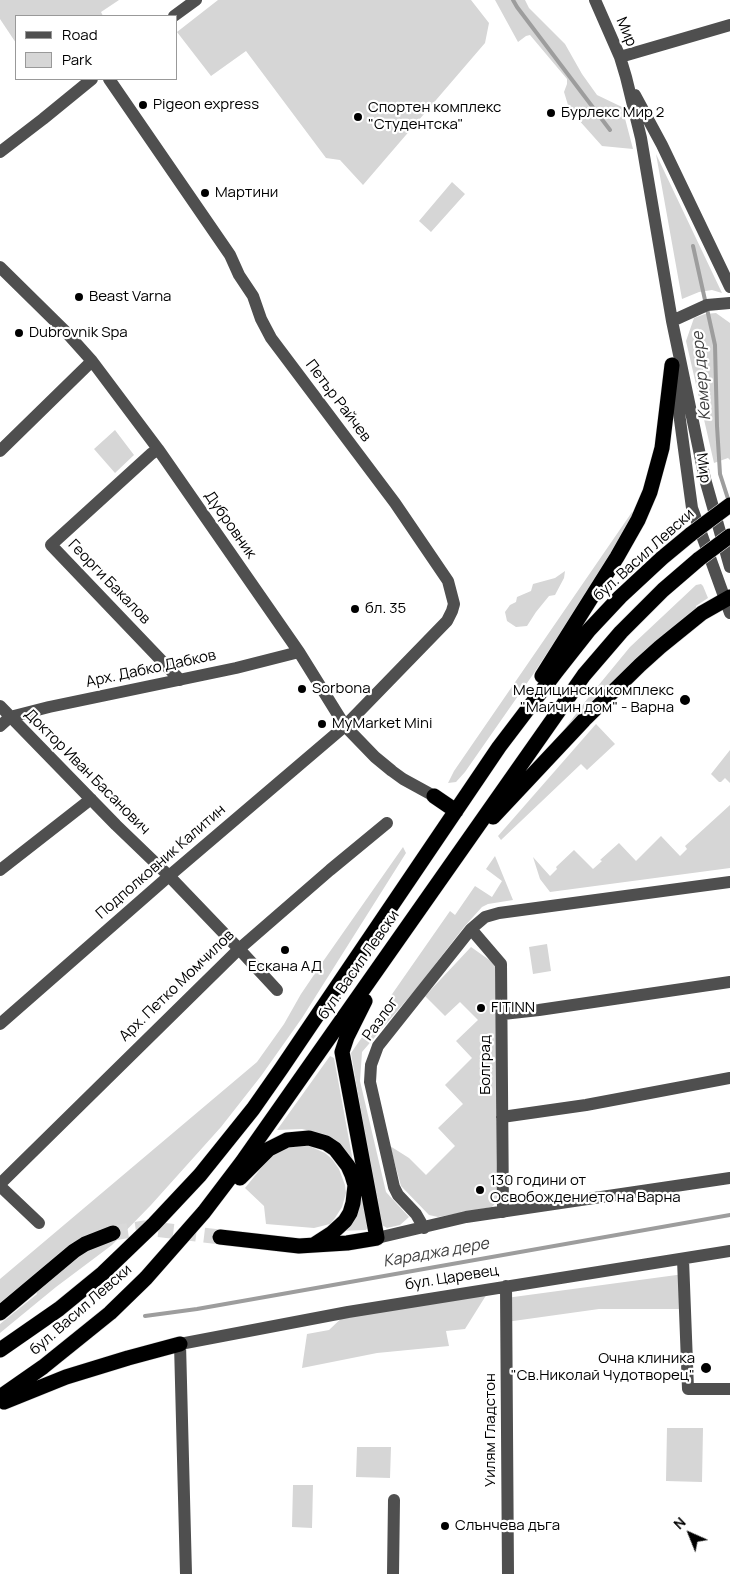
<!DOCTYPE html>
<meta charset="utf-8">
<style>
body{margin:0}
#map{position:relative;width:730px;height:1574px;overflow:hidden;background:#fff;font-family:Manrope,sans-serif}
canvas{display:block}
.legend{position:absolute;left:15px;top:15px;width:162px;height:65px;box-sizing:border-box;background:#fff;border:1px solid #999;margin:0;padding:6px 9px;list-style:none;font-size:15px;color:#000}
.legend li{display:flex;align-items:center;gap:10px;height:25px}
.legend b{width:25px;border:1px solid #999}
.north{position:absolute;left:665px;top:1509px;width:50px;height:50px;-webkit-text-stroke:4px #fff;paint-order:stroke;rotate:316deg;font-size:14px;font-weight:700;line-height:20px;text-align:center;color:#000}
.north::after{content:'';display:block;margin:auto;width:18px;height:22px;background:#000;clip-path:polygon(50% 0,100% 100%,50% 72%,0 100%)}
</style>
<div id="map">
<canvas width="730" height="1574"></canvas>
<ul class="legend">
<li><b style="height:6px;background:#4f4f4f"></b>Road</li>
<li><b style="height:14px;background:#d6d6d6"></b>Park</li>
</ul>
<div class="north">N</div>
</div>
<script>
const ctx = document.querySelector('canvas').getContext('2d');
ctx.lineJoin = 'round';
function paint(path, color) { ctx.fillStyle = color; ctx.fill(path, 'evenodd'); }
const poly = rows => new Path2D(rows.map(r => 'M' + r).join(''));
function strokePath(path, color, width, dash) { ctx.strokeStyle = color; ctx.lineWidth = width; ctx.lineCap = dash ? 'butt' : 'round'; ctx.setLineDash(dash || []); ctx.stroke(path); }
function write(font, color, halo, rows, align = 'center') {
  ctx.font = font + ' Manrope,sans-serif'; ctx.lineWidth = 4.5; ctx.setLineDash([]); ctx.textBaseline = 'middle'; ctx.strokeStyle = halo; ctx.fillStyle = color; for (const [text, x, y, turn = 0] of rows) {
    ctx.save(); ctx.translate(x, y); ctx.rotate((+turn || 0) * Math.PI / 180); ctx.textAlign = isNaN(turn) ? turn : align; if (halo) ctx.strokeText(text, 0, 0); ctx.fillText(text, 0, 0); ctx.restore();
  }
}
paint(poly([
 [0,0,119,0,101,12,103,16,16,16,16,43,0,19],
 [218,0,471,0,489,23,485,43,363,185,340,160,326,158,246,51,211,76,177,32],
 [495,0,525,0,529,8,565,44,582,74,597,95,622,107,633,149,602,146,577,118,568,105,564,92,567,84,567,79,530,35,526,36,518,42],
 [656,154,722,293,712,290,699,292,682,299],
 [452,182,465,194,431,232,419,221],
 [716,313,730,323,730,460,728,458,714,463,686,341,694,318,705,314],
 [115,430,134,455,115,473,94,449],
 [632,512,635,513,623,538,534,673,465,772,456,782,448,783,454,771],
 [565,571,564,578,555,595,549,596,536,612,527,626,516,627,507,621,505,612,510,605,516,602,517,597,531,591,533,584,555,578],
 [701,584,703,586,708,598,696,606,697,613,548,751,588,698,630,647,696,585],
 [596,724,615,744,587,770,581,764,501,840,498,836],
 [730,750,730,783,725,778,721,782,719,782,711,774],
 [730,805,730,868,550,892,540,879,533,857,550,876,557,869,556,867,574,850,593,869,602,861,600,860,619,843,636,861,661,836,680,856,687,849,685,846],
 [403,847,406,853,302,1018,261,1076,221,1127,151,1205,112,1245,56,1287,0,1333,0,1324,37,1294,35,1291,112,1227,0,1307,0,1279,257,1062,284,1024,301,994,324,960],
 [495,856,513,900,488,904,482,907,464,927,416,989,362,1052,360,1081,386,1192,409,1217,400,1225,387,1228,382,1225,379,1217,351,1053,450,911,455,915,475,886,492,897,502,881,486,869],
 [547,944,551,971,533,974,529,947],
 [471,947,495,964,497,1016,496,1164,498,1200,492,1207,438,1217,429,1215,401,1186,390,1146,409,1158,426,1175,455,1146,438,1128,463,1104,445,1085,472,1058,456,1041,478,1020,460,1002,445,1016,425,996],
 [330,1056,334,1058,354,1167,332,1139,323,1134,302,1129,277,1130],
 [307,1145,325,1153,332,1159,339,1169,345,1185,346,1193,342,1207,335,1218,330,1224,314,1228,266,1224,264,1206,245,1188,262,1167,268,1155,280,1147],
 [361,1197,364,1199,369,1225,366,1230,339,1231],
 [684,1274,686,1309,599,1309,506,1322,506,1298],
 [490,1289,465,1329,446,1331,449,1346,377,1353,302,1368,307,1334,329,1330,348,1312],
 [667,1428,703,1428,702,1482,666,1481],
 [357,1447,391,1447,390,1478,356,1477],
 [293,1485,313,1485,312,1528,292,1527]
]), '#d6d6d6');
strokePath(poly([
 [513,0,517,7,610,130],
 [693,246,715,345,717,426,720,474,729,502],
 [145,1316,197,1309,730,1215]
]), '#9d9d9d', 4);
strokePath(poly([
 [113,1233,145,1228,220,1237]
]), '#d9d9d9', 15, [15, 8]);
const highway = poly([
 [542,676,617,557,638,520,650,492,662,448,672,365],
 [434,796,456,811],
 [493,817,584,720,640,665,660,647,702,613,730,597],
 [240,1178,269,1149,287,1140,309,1138,326,1143,335,1149,348,1166,352,1175,355,1185,353,1203,350,1213,345,1221,332,1233,315,1244],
 [220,1237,299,1246,347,1243,377,1238,342,1052,347,1037,365,1001],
 [0,1313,74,1251,85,1244,113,1233],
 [0,1350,59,1309,103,1273,154,1224,200,1175,253,1109,281,1069,499,747,556,672,589,630,620,597,662,558,691,534],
 [0,1397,43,1367,110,1313,146,1278,204,1212,242,1162,584,675,621,632,663,590,699,559],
 [4,1402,66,1377,128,1358,180,1344]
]);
strokePath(highway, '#dbdbdb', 16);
strokePath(poly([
 [595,0,620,57,626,77,641,138,672,321,705,479,730,567],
 [174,16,196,0],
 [620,57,730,25],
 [635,95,662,145,730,287],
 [0,152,43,119,92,79],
 [0,267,66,332,92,361,158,449,299,652,345,726,375,757,392,771,403,779,434,796],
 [672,321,707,305,730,303],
 [674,376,692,508,730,613],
 [158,449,151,454,51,545,180,680],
 [0,451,92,361],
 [0,706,116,825,169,876,239,949,277,990],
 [0,726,10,717,49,707,236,668,299,652],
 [0,870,91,799],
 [471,929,501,964,503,1212],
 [503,1014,539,1010,730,982],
 [0,1024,169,876,345,726,447,621,452,611,454,604,448,581,395,503,271,338,261,319,253,296,239,275,230,255,109,79],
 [502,1117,586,1105,730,1078],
 [0,1184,239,949,330,870,387,823],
 [0,1186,39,1223],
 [424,1228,416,1214,398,1195,394,1187,370,1082,371,1065,378,1046,471,929,485,917,499,913,730,882],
 [377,1238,466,1217,730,1178],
 [683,1259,688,1389,730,1389],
 [506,1286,508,1574],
 [186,1574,180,1344,348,1312,730,1251],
 [393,1574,394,1500]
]), '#4f4f4f', 12);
strokePath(highway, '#000', 15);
const highwayBridge = poly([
 [691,534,730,505],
 [699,559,730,536]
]);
strokePath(highwayBridge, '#dbdbdb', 16, []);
strokePath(highwayBridge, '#000', 15);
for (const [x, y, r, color] of [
 [143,105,5,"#000"],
 [551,113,5,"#000"],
 [358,117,5,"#000"],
 [205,193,5,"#000"],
 [79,297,5,"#000"],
 [19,333,5,"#000"],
 [355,609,5,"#000"],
 [302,689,5,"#000"],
 [685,700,6,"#000"],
 [322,724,5,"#000"],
 [285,950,5,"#000"],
 [481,1008,5,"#000"],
 [480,1190,5,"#000"],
 [706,1368,6,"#000"],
 [445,1526,5,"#000"]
]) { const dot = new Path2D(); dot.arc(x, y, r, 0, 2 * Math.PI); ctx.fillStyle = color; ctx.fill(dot); strokePath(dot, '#fff', 2); }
write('15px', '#000', '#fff', [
 ["Мир",626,32,67],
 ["Петър Райчев",338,401,53],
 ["Мир",703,468,82],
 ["Дубровник",230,525,55],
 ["бул. Васил Левски",644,555,-42],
 ["Георги Бакалов",109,582,46],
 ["Арх. Дабко Дабков",151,669,-12],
 ["Доктор Иван Басанович",87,772,45],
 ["Подполковник Калитин",161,862,-41],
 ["бул. Васил Левски",359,965,-55],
 ["Арх. Петко Момчилов",177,986,-44],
 ["Разлог",381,1019,-54],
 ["Болград",486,1065,-90],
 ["бул. Царевец",452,1278,-9],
 ["бул. Васил Левски",81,1310,-41],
 ["Уилям Гладстон",491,1430,-90]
]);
write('15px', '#000', '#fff', [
 ["Pigeon express",153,105],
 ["Спортен комплекс",368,108],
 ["\"Студентска\"",368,125],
 ["Бурлекс Мир 2",561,113],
 ["Мартини",215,193],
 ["Beast Varna",89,297],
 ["Dubrovnik Spa",29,333],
 ["бл. 35",365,609],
 ["Sorbona",312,689],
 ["Медицински комплекс",674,691,"right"],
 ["\"Майчин дом\" - Варна",674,708,"right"],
 ["MyMarket Mini",332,724],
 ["Ескана АД",285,967,"center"],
 ["FITINN",491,1008],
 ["130 години от",490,1181],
 ["Освобождението на Варна",490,1198],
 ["Очна клиника",695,1359,"right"],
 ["\"Св.Николай Чудотворец\"",695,1376,"right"],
 ["Слънчева дъга",455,1526]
], 'left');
write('italic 16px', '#3e3e3e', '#fff', [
 ["Кемер дере",702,376,-95],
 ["Караджа дере",436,1253,-10]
]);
</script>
